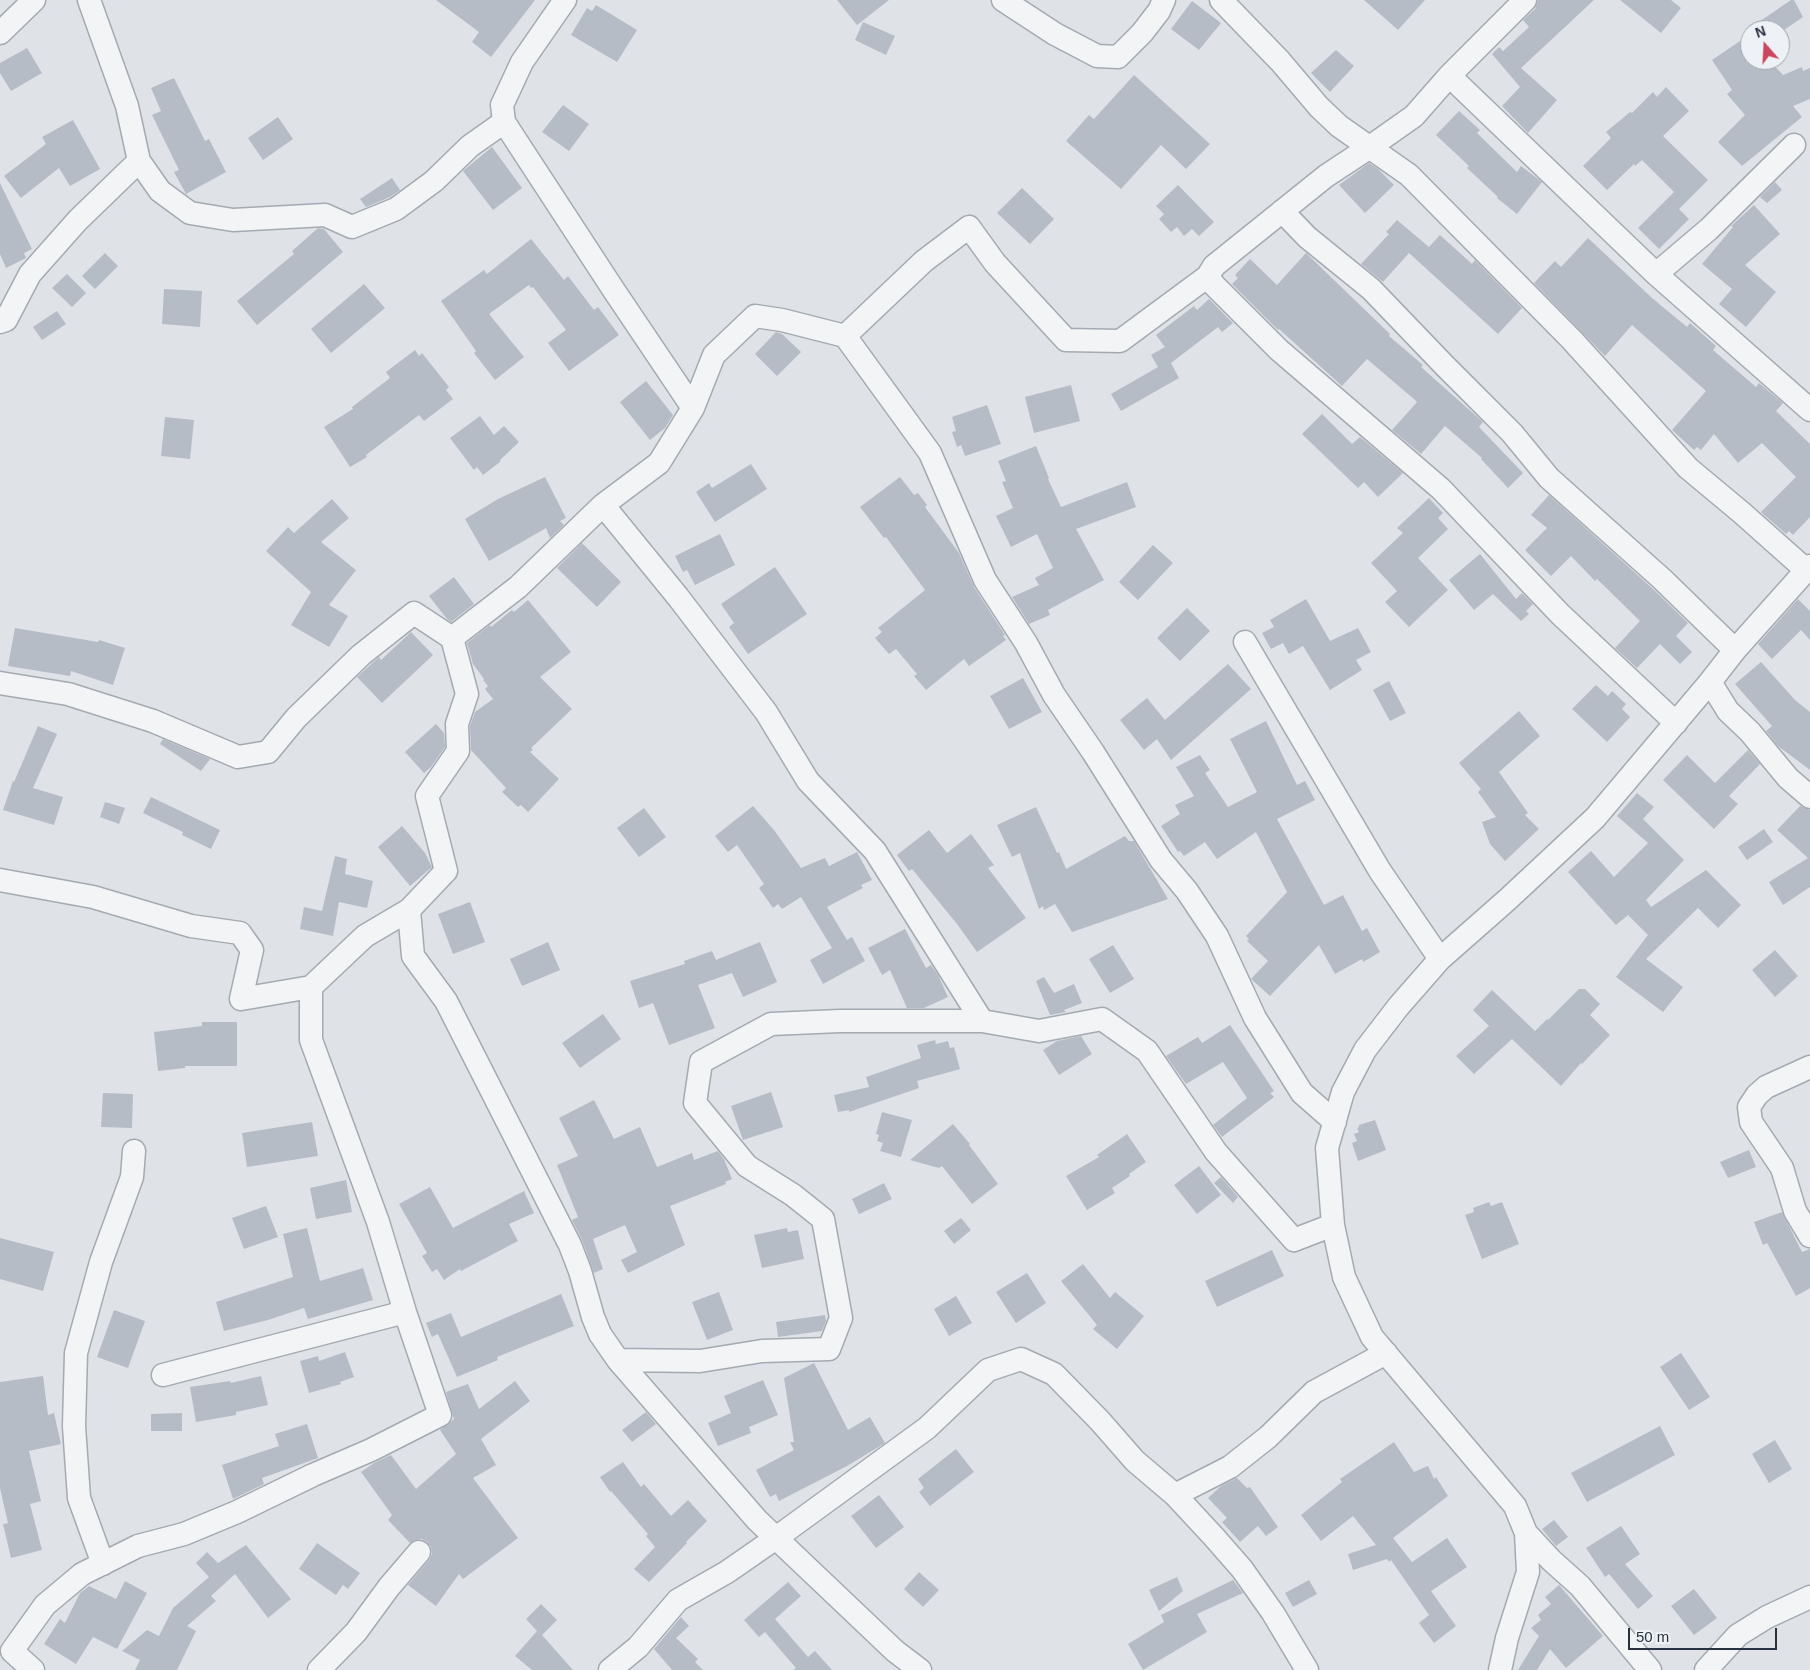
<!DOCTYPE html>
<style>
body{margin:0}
#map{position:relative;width:1810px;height:1670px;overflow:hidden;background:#dfe3e8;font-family:Helvetica,sans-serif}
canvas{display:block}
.north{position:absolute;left:1740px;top:20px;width:50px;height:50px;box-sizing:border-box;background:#eef2f6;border:1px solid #9fa5ad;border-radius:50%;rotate:341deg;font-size:14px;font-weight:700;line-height:20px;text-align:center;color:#28313f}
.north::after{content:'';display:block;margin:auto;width:18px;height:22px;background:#cb465f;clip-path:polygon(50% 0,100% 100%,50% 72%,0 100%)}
.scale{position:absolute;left:1628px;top:1628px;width:149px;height:22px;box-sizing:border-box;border:2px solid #28313f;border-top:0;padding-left:6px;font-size:15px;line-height:18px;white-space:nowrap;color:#28313f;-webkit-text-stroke:4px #eef2f6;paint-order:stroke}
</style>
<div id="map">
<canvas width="1810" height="1670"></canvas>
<div class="north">N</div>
<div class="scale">50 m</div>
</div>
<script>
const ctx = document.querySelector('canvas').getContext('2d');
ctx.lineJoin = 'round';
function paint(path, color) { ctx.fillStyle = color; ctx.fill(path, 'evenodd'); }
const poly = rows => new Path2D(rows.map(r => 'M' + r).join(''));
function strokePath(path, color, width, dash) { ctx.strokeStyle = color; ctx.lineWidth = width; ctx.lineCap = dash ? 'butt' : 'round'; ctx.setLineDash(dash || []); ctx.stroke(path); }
paint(poly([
 [436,0,535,0,491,57,472,42,479,32],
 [837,0,889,0,857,25],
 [1364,0,1425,0,1398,30],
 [1538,0,1594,0,1521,68,1557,100,1528,133,1502,106,1520,87,1492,54,1499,47,1503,51,1529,27,1523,20,1535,9],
 [1620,0,1671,0,1681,8,1661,33],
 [1791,0,1794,0,1803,17,1784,30,1747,30],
 [1192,1,1221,23,1199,50,1171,29],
 [596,5,637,30,617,62,571,35,587,8,592,11],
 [863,22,895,36,886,55,855,40],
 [1740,41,1750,57,1750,60,1752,60,1758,69,1769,60,1783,75,1802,67,1803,71,1810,68,1810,99,1793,106,1802,117,1742,166,1718,142,1745,115,1727,94,1732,90,1712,60],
 [27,48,42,73,11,91,0,73,0,63],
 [1336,50,1354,66,1330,92,1311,73],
 [1134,75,1210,144,1186,169,1161,145,1121,189,1066,141,1089,115,1094,119],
 [174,78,205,141,209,139,226,172,186,194,174,172,179,170,152,115,161,111,151,88],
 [1666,87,1689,111,1663,136,1708,180,1679,209,1689,219,1659,249,1638,228,1674,192,1642,160,1635,166,1634,164,1607,190,1583,166,1611,138,1606,132,1630,112,1632,113,1653,92,1657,97],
 [563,105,589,124,569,151,542,132],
 [1459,111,1480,130,1477,133,1517,172,1521,166,1542,182,1517,214,1497,198,1498,197,1467,168,1469,166,1436,135],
 [278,117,293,139,263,160,248,138],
 [73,120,100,169,70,186,59,168,21,198,4,176,46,144,42,137],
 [492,147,522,188,493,210,463,171],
 [1369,163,1378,169,1394,185,1365,213,1339,185],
 [392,178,400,190,390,197,366,207,360,199],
 [1775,182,1782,190,1767,203,1760,197],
 [0,183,32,249,24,253,26,258,6,268,0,254],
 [1178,185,1214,222,1199,236,1192,229,1184,236,1177,227,1171,232,1159,219,1164,214,1156,206],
 [1022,188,1054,219,1030,244,997,213],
 [1754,205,1780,234,1745,265,1776,292,1746,327,1719,304,1732,289,1702,264,1733,227,1731,226],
 [1397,220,1429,247,1440,235,1472,264,1475,260,1522,308,1498,334,1409,253,1383,282,1361,264,1389,234,1386,232],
 [318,228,324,229,343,252,257,325,237,301,294,254,292,251],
 [1588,238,1652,298,1687,327,1690,323,1716,346,1713,350,1756,387,1759,383,1783,403,1776,411,1810,444,1810,517,1793,535,1789,531,1786,534,1761,512,1796,477,1762,443,1738,463,1714,434,1701,450,1697,447,1694,450,1672,430,1706,391,1632,325,1605,356,1534,283,1555,261,1561,267],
 [531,239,564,280,568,276,594,310,598,307,619,335,569,371,548,343,566,330,533,287,531,288,529,285,489,314,524,357,495,380,474,353,476,351,441,301,484,270,487,274],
 [105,253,118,266,95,289,82,276],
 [1306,253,1390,334,1389,336,1423,365,1421,367,1483,422,1479,427,1523,473,1508,488,1481,459,1482,458,1445,426,1421,454,1392,430,1417,402,1415,400,1367,359,1342,386,1279,329,1278,330,1232,284,1238,278,1235,275,1250,259,1277,285],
 [67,274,86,293,72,307,52,288],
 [364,284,385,308,331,353,311,329],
 [164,289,202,291,200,327,162,324],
 [1209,299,1233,323,1222,332,1218,327,1171,363,1179,378,1121,411,1111,394,1158,367,1151,355,1165,347,1156,335,1194,306,1197,310],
 [57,311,66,324,42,340,33,327],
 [776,332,782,334,801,352,777,376,755,354],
 [415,350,419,356,422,353,449,387,446,390,453,399,424,421,419,415,366,455,367,457,350,467,324,427,353,409,352,407,390,378,386,372],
 [646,381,673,415,665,428,650,440,620,402],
 [1071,385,1080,421,1034,433,1025,397],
 [987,405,1001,444,965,456,961,445,957,447,952,432,956,431,952,417],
 [1322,414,1352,444,1360,437,1403,473,1378,497,1364,482,1358,488,1302,434],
 [480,416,494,435,504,426,519,442,500,460,500,462,483,475,477,467,474,470,450,438],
 [165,417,194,420,190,459,161,456],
 [1036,446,1049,478,1048,479,1061,507,1127,482,1136,507,1076,529,1104,580,1048,610,1050,615,1029,624,1012,597,1039,585,1035,578,1053,568,1037,534,1011,547,996,516,1013,508,1002,482,1006,481,998,461],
 [751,464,767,489,715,522,696,492,709,483,712,488],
 [545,477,566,518,560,521,564,525,550,538,546,528,489,561,465,519,498,499],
 [900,477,914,495,918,493,927,505,925,507,959,553,974,587,1005,635,1003,636,1006,640,969,666,964,659,926,690,914,676,917,674,896,649,889,654,875,638,882,632,878,628,925,590,886,537,884,538,860,507],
 [1549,495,1653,589,1688,623,1676,636,1692,652,1680,664,1660,644,1637,668,1615,648,1640,621,1597,579,1595,581,1571,556,1551,576,1525,550,1547,528,1531,515],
 [1429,498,1443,513,1438,518,1448,529,1418,558,1448,590,1409,627,1385,602,1397,591,1371,563,1403,533,1397,528],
 [332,499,349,518,321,542,356,570,329,605,348,616,329,647,291,625,311,592,266,551,288,527,294,533],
 [720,534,735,565,695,585,687,570,683,572,675,556],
 [582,543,621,582,597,607,557,568],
 [1153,545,1173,563,1138,600,1119,582],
 [1480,554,1516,599,1522,593,1533,604,1526,611,1529,614,1521,621,1493,594,1474,610,1449,580],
 [775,567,807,614,748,654,729,627,734,623,721,604],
 [454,577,474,604,451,622,447,619,429,596],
 [1306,599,1330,641,1358,628,1371,652,1356,660,1362,670,1330,690,1303,646,1289,654,1283,643,1271,649,1262,633,1274,627,1270,620],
 [1798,599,1810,611,1810,640,1801,630,1772,659,1758,644],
 [528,600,571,652,540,677,572,709,531,748,533,750,530,752,559,779,528,812,521,805,518,807,502,792,506,788,471,750,470,726,475,712,493,699,485,689,488,686,483,680,484,679,473,664,467,643,490,625,491,627,512,610,514,612],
 [1187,608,1210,631,1180,661,1157,638],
 [15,628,98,642,99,640,125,648,113,685,71,671,70,676,8,666],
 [411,632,433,655,382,703,357,677,379,657,381,660],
 [1761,662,1795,700,1810,712,1810,770,1778,746,1766,731,1772,726,1735,684],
 [1228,664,1251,689,1171,760,1157,739,1144,750,1120,720,1147,698,1165,720],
 [1023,678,1042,712,1009,729,990,696],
 [1389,681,1406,713,1390,721,1373,690],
 [1596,685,1608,696,1612,691,1626,704,1622,709,1630,717,1607,742,1572,709],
 [1519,711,1540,736,1499,772,1528,813,1525,815,1539,829,1505,861,1490,844,1482,822,1496,817,1478,792,1481,789,1459,763],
 [1266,721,1297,785,1305,781,1315,800,1277,819,1324,905,1343,895,1362,931,1367,928,1380,952,1363,962,1362,959,1335,974,1319,945,1270,996,1251,979,1268,961,1247,941,1249,939,1246,936,1287,892,1256,832,1217,859,1205,842,1184,856,1180,851,1178,852,1161,826,1180,814,1175,805,1194,796,1176,767,1200,755,1210,770,1205,773,1228,807,1257,792,1230,739],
 [436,724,444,733,445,747,431,767,424,773,405,752],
 [38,726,57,734,33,788,63,797,54,825,3,810,13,781,14,782],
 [163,739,210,759,201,771,160,744],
 [1748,750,1760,764,1729,796,1738,804,1714,829,1663,780,1687,755,1715,783],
 [1637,793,1654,807,1643,819,1684,860,1646,900,1651,907,1706,870,1741,905,1718,928,1698,908,1646,959,1683,987,1663,1012,1616,977,1648,935,1628,915,1616,925,1568,872,1591,851,1614,877,1648,843,1617,816],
 [151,797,220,830,211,849,182,835,183,832,143,813],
 [105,802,125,808,119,824,100,817],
 [753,806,774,830,801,868,825,858,829,866,857,852,872,880,861,885,863,888,827,907,847,940,852,937,865,961,823,984,810,960,832,948,801,897,782,909,778,904,773,908,759,888,764,884,737,845,728,852,715,836],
 [1800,806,1810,810,1810,887,1783,905,1769,882,1808,858,1777,830],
 [1036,807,1057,853,1059,852,1066,869,1125,836,1129,841,1134,841,1168,899,1072,932,1055,904,1044,910,1043,906,1039,909,1020,853,1012,857,997,825],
 [644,808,666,837,639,857,617,828],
 [402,826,425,853,432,867,410,886,378,847],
 [1764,829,1773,842,1747,860,1738,847],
 [929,830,947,853,971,834,994,865,988,868,1026,918,977,952,957,924,912,869,909,871,897,855],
 [335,856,347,859,345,874,373,881,367,908,339,902,333,936,300,929,304,907,322,911],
 [470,902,485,942,453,954,438,914],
 [905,929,926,968,931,965,938,975,948,997,924,1008,907,1008,890,970,882,975,868,948],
 [548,942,560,970,522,986,510,959],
 [760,942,777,982,743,997,732,973,698,985,715,1028,669,1045,653,1003,639,1008,630,981,685,964,684,961,712,951,716,960],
 [1113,945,1134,979,1110,993,1089,959],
 [1775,950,1798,976,1775,997,1752,970],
 [1044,977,1054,993,1074,984,1082,1003,1064,1010,1066,1012,1050,1015,1036,981],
 [1579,989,1585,989,1600,1004,1590,1015,1610,1035,1582,1064,1581,1063,1561,1086,1512,1039,1474,1074,1456,1056,1489,1026,1473,1010,1492,990,1535,1031,1547,1019,1548,1020],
 [603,1014,621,1039,580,1068,562,1043],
 [202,1022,237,1022,237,1066,185,1066,185,1068,158,1071,154,1032,202,1026],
 [1230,1025,1274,1091,1270,1093,1274,1097,1222,1137,1213,1125,1247,1098,1223,1062,1186,1084,1166,1056,1198,1037,1202,1043],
 [1081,1036,1092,1054,1059,1075,1043,1050,1057,1041],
 [935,1040,936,1044,948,1041,950,1048,954,1047,960,1069,917,1081,919,1088,849,1112,849,1110,838,1112,834,1095,869,1087,866,1077,921,1058,917,1045],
 [771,1092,783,1127,743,1140,731,1106],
 [103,1093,133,1094,132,1128,101,1127],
 [594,1100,614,1139,640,1127,657,1167,692,1153,694,1160,718,1151,724,1159,732,1179,725,1182,726,1184,670,1206,685,1245,628,1273,621,1260,637,1252,625,1225,593,1239,603,1269,594,1273,582,1240,572,1220,578,1217,557,1165,578,1156,559,1118],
 [882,1112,912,1120,901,1157,880,1151,883,1143,877,1141,879,1135,876,1134],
 [1375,1120,1386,1150,1358,1161,1352,1143,1357,1141,1354,1134,1359,1132,1357,1128,1359,1127,1359,1125],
 [312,1122,318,1156,247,1167,242,1133],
 [953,1124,970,1144,969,1145,998,1184,972,1204,942,1166,939,1168,910,1160],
 [1127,1134,1146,1162,1129,1174,1130,1176,1112,1188,1115,1193,1087,1210,1066,1176,1099,1157,1097,1155],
 [1749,1150,1756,1167,1728,1178,1720,1162],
 [1199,1166,1221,1195,1197,1214,1174,1185],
 [1221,1177,1238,1197,1233,1203,1214,1183],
 [346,1180,352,1212,316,1219,310,1188],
 [884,1183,892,1199,859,1214,852,1199],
 [430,1187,453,1228,524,1191,534,1213,509,1224,518,1241,461,1271,460,1269,444,1280,437,1269,432,1272,422,1256,427,1253,399,1204],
 [1489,1202,1491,1206,1502,1202,1519,1244,1482,1259,1465,1215,1474,1212,1473,1208],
 [266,1206,278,1237,244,1249,232,1218],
 [1782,1212,1802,1252,1810,1249,1810,1288,1796,1296,1767,1243,1763,1245,1754,1222],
 [961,1218,971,1230,954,1244,944,1231],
 [307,1228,320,1281,363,1268,373,1300,308,1319,304,1308,268,1320,224,1331,216,1302,293,1277,283,1234],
 [787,1228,788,1232,798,1230,804,1259,762,1268,754,1235],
 [0,1238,54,1252,43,1291,0,1279],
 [1272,1250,1284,1276,1217,1307,1205,1281],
 [1083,1264,1110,1298,1115,1292,1144,1316,1117,1349,1093,1329,1097,1325,1061,1281],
 [1027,1273,1046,1303,1016,1323,996,1292],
 [719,1292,733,1330,707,1340,692,1302],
 [561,1294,574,1326,497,1357,498,1360,457,1377,438,1334,432,1337,426,1323,451,1313,461,1337],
 [956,1296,972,1323,949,1336,934,1309],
 [114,1310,145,1321,128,1368,97,1357],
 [825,1315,826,1321,822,1331,778,1337,776,1322],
 [345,1352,354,1377,340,1382,341,1384,309,1393,300,1361,318,1356,319,1361],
 [1681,1353,1710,1397,1689,1410,1660,1367],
 [814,1363,848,1430,870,1417,885,1443,847,1466,779,1501,776,1494,770,1497,756,1470,794,1450,790,1442,794,1442,784,1378],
 [43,1376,48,1415,54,1413,61,1444,29,1451,41,1501,30,1504,42,1550,11,1558,3,1524,8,1523,0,1488,0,1382],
 [261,1376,268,1405,236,1412,236,1415,196,1422,190,1387,230,1381,231,1383],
 [763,1380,778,1415,749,1427,751,1433,718,1446,708,1423,731,1413,724,1396],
 [515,1381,530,1401,481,1439,496,1465,473,1478,518,1538,463,1579,459,1574,436,1606,408,1585,429,1560,432,1554,431,1547,427,1542,422,1539,415,1540,410,1543,388,1520,392,1515,361,1472,374,1463,391,1455,416,1489,456,1454,440,1430,454,1419,446,1392,468,1384,479,1409],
 [646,1412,656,1424,632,1442,622,1430],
 [182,1413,182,1431,151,1431,151,1414],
 [307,1424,318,1458,262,1478,264,1484,233,1499,222,1465,279,1446,275,1434],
 [1660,1426,1675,1455,1587,1502,1571,1473],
 [1775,1440,1792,1469,1769,1483,1752,1454],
 [1394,1442,1414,1472,1428,1466,1434,1479,1436,1477,1448,1496,1393,1538,1412,1562,1447,1538,1467,1567,1431,1591,1456,1626,1434,1643,1419,1623,1429,1615,1391,1560,1389,1562,1387,1559,1353,1570,1348,1554,1376,1545,1353,1516,1321,1541,1301,1515,1342,1482,1340,1479],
 [956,1449,974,1472,930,1506,919,1492,924,1488,918,1479],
 [623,1462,641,1487,644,1484,671,1516,688,1500,707,1521,686,1542,687,1543,649,1582,634,1569,655,1547,646,1536,648,1534,611,1491,610,1492,600,1477],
 [1237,1478,1247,1488,1250,1487,1278,1527,1266,1536,1258,1526,1240,1542,1222,1522,1227,1518,1208,1498,1221,1486],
 [879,1495,904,1527,876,1548,851,1516],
 [1554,1520,1568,1537,1556,1546,1542,1529],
 [1621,1526,1640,1554,1625,1564,1653,1596,1638,1609,1609,1574,1605,1577,1586,1548],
 [317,1543,360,1573,348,1589,343,1585,336,1595,299,1569],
 [246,1545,291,1599,268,1618,235,1574,211,1596,216,1601,187,1626,196,1631,177,1670,135,1670,140,1660,122,1651,147,1630,159,1636,173,1608,209,1577,196,1563,207,1552,218,1563],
 [919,1572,939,1590,923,1607,904,1589],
 [1177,1577,1183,1591,1159,1611,1149,1590],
 [1233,1580,1243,1593,1197,1614,1207,1632,1143,1670,1128,1644,1164,1622,1161,1615],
 [1309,1580,1317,1594,1293,1607,1285,1593],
 [125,1581,147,1593,117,1649,93,1637,76,1664,44,1644,60,1619,65,1623,80,1593,89,1586,116,1599],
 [788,1582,801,1596,775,1619,808,1657,815,1651,832,1670,793,1670,796,1668,765,1632,759,1637,744,1620],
 [1559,1585,1603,1636,1566,1668,1550,1649,1537,1670,1518,1670,1539,1636,1531,1628,1541,1620,1538,1615,1551,1604,1545,1597],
 [1694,1589,1717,1618,1694,1635,1671,1606],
 [541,1604,557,1620,542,1635,573,1670,532,1670,515,1656,537,1631,526,1619],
 [681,1617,689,1626,676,1638,698,1659,695,1662,703,1670,672,1670,654,1649]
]), '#b6bcc5');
const minor = poly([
 [565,0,522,62,502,105,504,122,613,289,693,408,659,463,603,505,678,597,766,712,808,781,875,851,982,1021,1039,1031,1102,1019,1147,1051,1216,1152,1294,1240,1333,1225],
 [1003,0,1055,34,1097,56,1118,57,1142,33,1159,11,1164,0],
 [1221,0,1280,61,1319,107,1339,126,1409,175,1572,340,1688,468,1742,513,1806,570],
 [1525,0,1450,75,1414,116,1370,147,1326,176,1214,266,1208,276,1214,285,1279,350,1441,489,1560,614,1676,723],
 [0,33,34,0],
 [1450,75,1459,85,1656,274,1810,410],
 [139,161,160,191,190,213,233,220,325,215,352,227,396,209,434,181,470,146,504,122],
 [1282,211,1307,237,1371,289,1446,367,1512,433,1549,478,1662,579,1735,650],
 [1656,274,1709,229,1794,145],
 [0,322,6,320,30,274,78,220,139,161,127,106,89,0],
 [845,336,924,261,969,227,995,263,1066,340,1120,341,1208,276],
 [693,408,714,355,755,316,782,320,845,336,930,453,985,580,1026,643,1054,695,1093,752,1161,860,1187,891,1217,936,1255,1018,1302,1093,1335,1122],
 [603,505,518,587,452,638,467,694,457,724,458,751,427,796,446,871,409,910,413,956,446,1001,570,1245,580,1271,593,1317,600,1334,618,1360,757,1520,895,1651,920,1670],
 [1245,642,1380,871,1440,959],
 [1710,682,1728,711,1750,732,1788,778,1810,797],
 [0,683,68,694,153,721,238,757,268,752,296,718,361,655,414,613,452,638],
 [0,880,93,897,191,926,240,933,252,950,241,999,311,987],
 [1810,1067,1766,1087,1757,1095,1749,1107,1751,1122,1782,1168,1795,1211,1810,1236],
 [618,1360,700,1361,762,1351,829,1349,841,1318,823,1219,793,1195,747,1166,695,1103,701,1062,771,1024,840,1021,982,1021],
 [163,1375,405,1312],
 [1175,1495,1230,1467,1268,1437,1314,1392,1386,1353],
 [1526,1533,1551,1560,1580,1586,1650,1670],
 [103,1564,79,1498,74,1426,76,1353,101,1262,132,1177,134,1151],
 [33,1670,12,1651,45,1605,82,1574,138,1546,184,1534,237,1512,313,1475,371,1450,440,1415,405,1312,378,1222,311,1040,311,987,365,936,409,910],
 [319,1670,356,1632,389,1587,419,1552],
 [610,1670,638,1647,678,1600,727,1572,776,1538,927,1428,988,1370,1021,1359,1054,1374,1100,1421,1135,1461,1175,1495,1214,1537,1242,1569,1273,1613,1307,1670],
 [1500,1670,1507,1638,1528,1572,1526,1533,1515,1506,1372,1337,1344,1277,1333,1225,1327,1148,1343,1092,1365,1050,1398,1007,1440,959,1507,900,1595,818,1710,682,1735,650,1810,566],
 [1706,1670,1738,1635,1767,1617,1810,1597]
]);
strokePath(minor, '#a4aab2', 25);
strokePath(minor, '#f2f4f6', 22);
</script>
